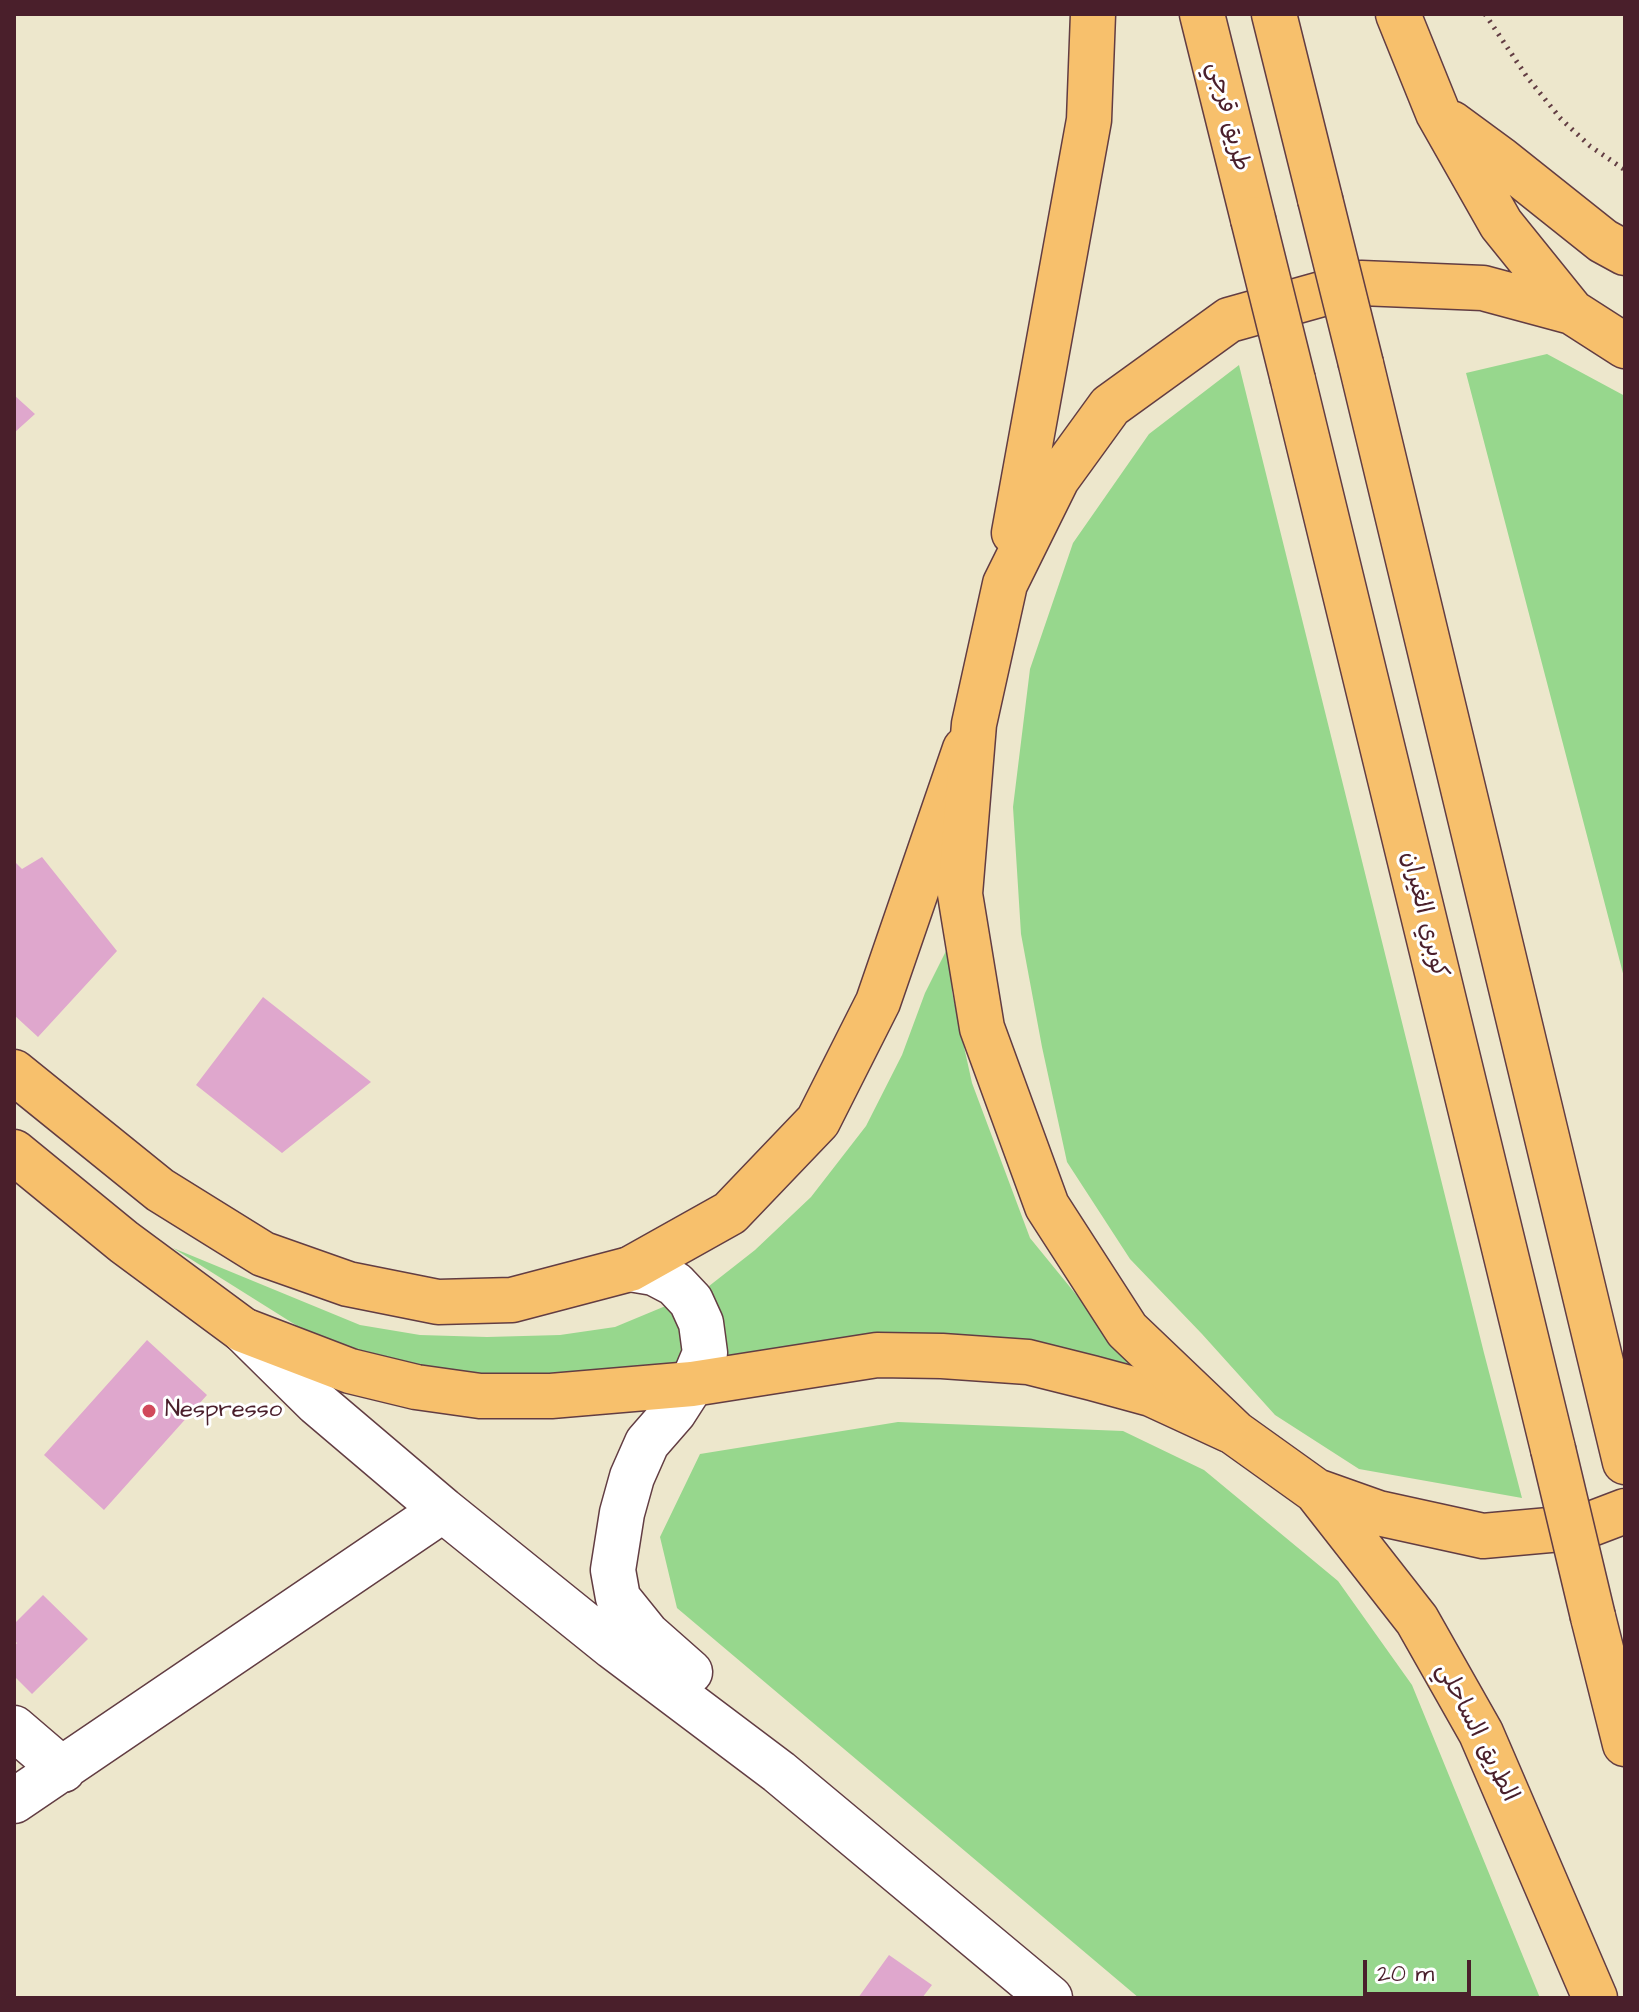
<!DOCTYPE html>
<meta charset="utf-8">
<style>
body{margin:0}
#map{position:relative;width:1639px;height:2012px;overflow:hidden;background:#ede7cc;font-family:"Architects Daughter",sans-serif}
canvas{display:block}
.frame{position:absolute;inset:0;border:16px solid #4a1f2b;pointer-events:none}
.scale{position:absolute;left:1363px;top:1960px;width:108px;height:36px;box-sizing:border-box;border:4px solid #4a1f2b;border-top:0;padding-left:10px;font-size:24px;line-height:28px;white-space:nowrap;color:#4a1f2b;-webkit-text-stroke:6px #fff;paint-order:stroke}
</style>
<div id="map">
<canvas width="1639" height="2012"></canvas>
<div class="frame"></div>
<div class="scale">20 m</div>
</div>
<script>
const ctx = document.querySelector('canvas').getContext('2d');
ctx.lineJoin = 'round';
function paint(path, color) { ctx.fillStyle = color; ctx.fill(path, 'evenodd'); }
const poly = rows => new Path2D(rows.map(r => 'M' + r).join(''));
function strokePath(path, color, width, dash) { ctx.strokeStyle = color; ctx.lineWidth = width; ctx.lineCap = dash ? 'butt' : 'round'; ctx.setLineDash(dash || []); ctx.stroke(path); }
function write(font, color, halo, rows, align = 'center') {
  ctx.font = font + ' "Architects Daughter","Playpen Sans Arabic",sans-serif'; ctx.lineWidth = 6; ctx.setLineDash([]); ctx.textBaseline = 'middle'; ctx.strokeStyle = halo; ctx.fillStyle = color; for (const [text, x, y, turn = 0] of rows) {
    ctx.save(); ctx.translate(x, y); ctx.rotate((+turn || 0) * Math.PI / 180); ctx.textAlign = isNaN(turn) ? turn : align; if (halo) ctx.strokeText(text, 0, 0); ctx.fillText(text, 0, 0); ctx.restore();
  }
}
paint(poly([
 [1547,354,1625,396,1625,981,1466,373],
 [1239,365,1484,1353,1522,1498,1359,1469,1275,1415,1202,1334,1130,1259,1067,1162,1042,1047,1021,934,1013,807,1030,669,1073,543,1149,434],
 [951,941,952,992,972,1083,1030,1238,1136,1368,726,1361,498,1381,407,1369,310,1334,173,1248,360,1325,420,1335,487,1337,560,1335,615,1327,704,1290,755,1250,811,1197,866,1126,902,1055,925,993],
 [898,1422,1123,1431,1204,1470,1338,1581,1412,1685,1540,1998,1139,1998,677,1608,660,1537,700,1454]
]), '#97d78d');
paint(poly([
 [14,395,35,414,14,433],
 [42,857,117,951,38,1037,14,1015,14,861,22,869],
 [263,997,371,1082,282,1153,196,1085],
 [147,1340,207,1395,104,1510,44,1455],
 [43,1595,88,1639,32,1694,14,1676,14,1647,17,1643,14,1640,14,1624],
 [889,1955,932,1985,922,1998,858,1998]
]), '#dfa7cd');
const minor = poly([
 [630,1269,654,1273,675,1284,691,1301,701,1323,705,1353,692,1384,674,1412,647,1443,632,1477,622,1513,613,1570,618,1598,647,1634,690,1672],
 [243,1330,317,1403,443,1510,613,1647,779,1772,1050,1998],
 [14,1728,63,1770],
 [14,1801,443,1510]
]);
const major = poly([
 [14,1072,160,1190,263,1254,348,1284,438,1302,512,1300,630,1269,730,1213,818,1121,878,1002,965,749],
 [14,1152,124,1242,243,1330,350,1371,416,1387,480,1396,551,1396,692,1384,877,1355,942,1356,1028,1362,1092,1378,1151,1394,1229,1430]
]);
const highway = poly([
 [1202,14,1253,219],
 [1274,14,1320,199],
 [1398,14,1438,113,1501,224,1572,312],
 [1451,123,1500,159,1603,241,1625,253],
 [1625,346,1572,312,1483,288,1361,283,1229,320,1110,406,1057,479,1005,584,974,724,960,894,982,1028,1047,1206,1127,1330,1235,1433,1316,1491,1378,1513,1483,1536,1583,1527,1625,1511],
 [1361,364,1625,1462],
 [1293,380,1553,1449],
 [1014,533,1089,120,1093,14],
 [1316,1491,1417,1620,1481,1733,1595,1998],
 [1593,1617,1625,1744]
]);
strokePath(minor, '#623d43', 47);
strokePath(major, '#623d43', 47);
strokePath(highway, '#623d43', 47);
strokePath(poly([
 [1485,14,1527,77,1561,119,1590,146,1625,170]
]), '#623d43', 5, [2, 6]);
strokePath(minor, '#fff', 44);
strokePath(major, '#f7c06c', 44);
strokePath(highway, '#f7c06c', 44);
const highwayBridge = poly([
 [1320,199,1361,364],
 [1253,219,1293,380],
 [1553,1449,1593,1617]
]);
strokePath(highwayBridge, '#623d43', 47, []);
strokePath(highwayBridge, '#f7c06c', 44);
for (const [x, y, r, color] of [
 [149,1411,8,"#d1495b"]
]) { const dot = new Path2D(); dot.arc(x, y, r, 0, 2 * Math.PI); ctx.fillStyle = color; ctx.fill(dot); strokePath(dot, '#fff', 3); }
write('24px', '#4a1f2b', '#fff', [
 ["طريق قرجي",1227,117,76],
 ["كوبري الغيران",1423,915,76],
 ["الطريق الساحلي",1476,1733,63]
]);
write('24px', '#4a1f2b', '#fff', [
 ["Nespresso",165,1411]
], 'left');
</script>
